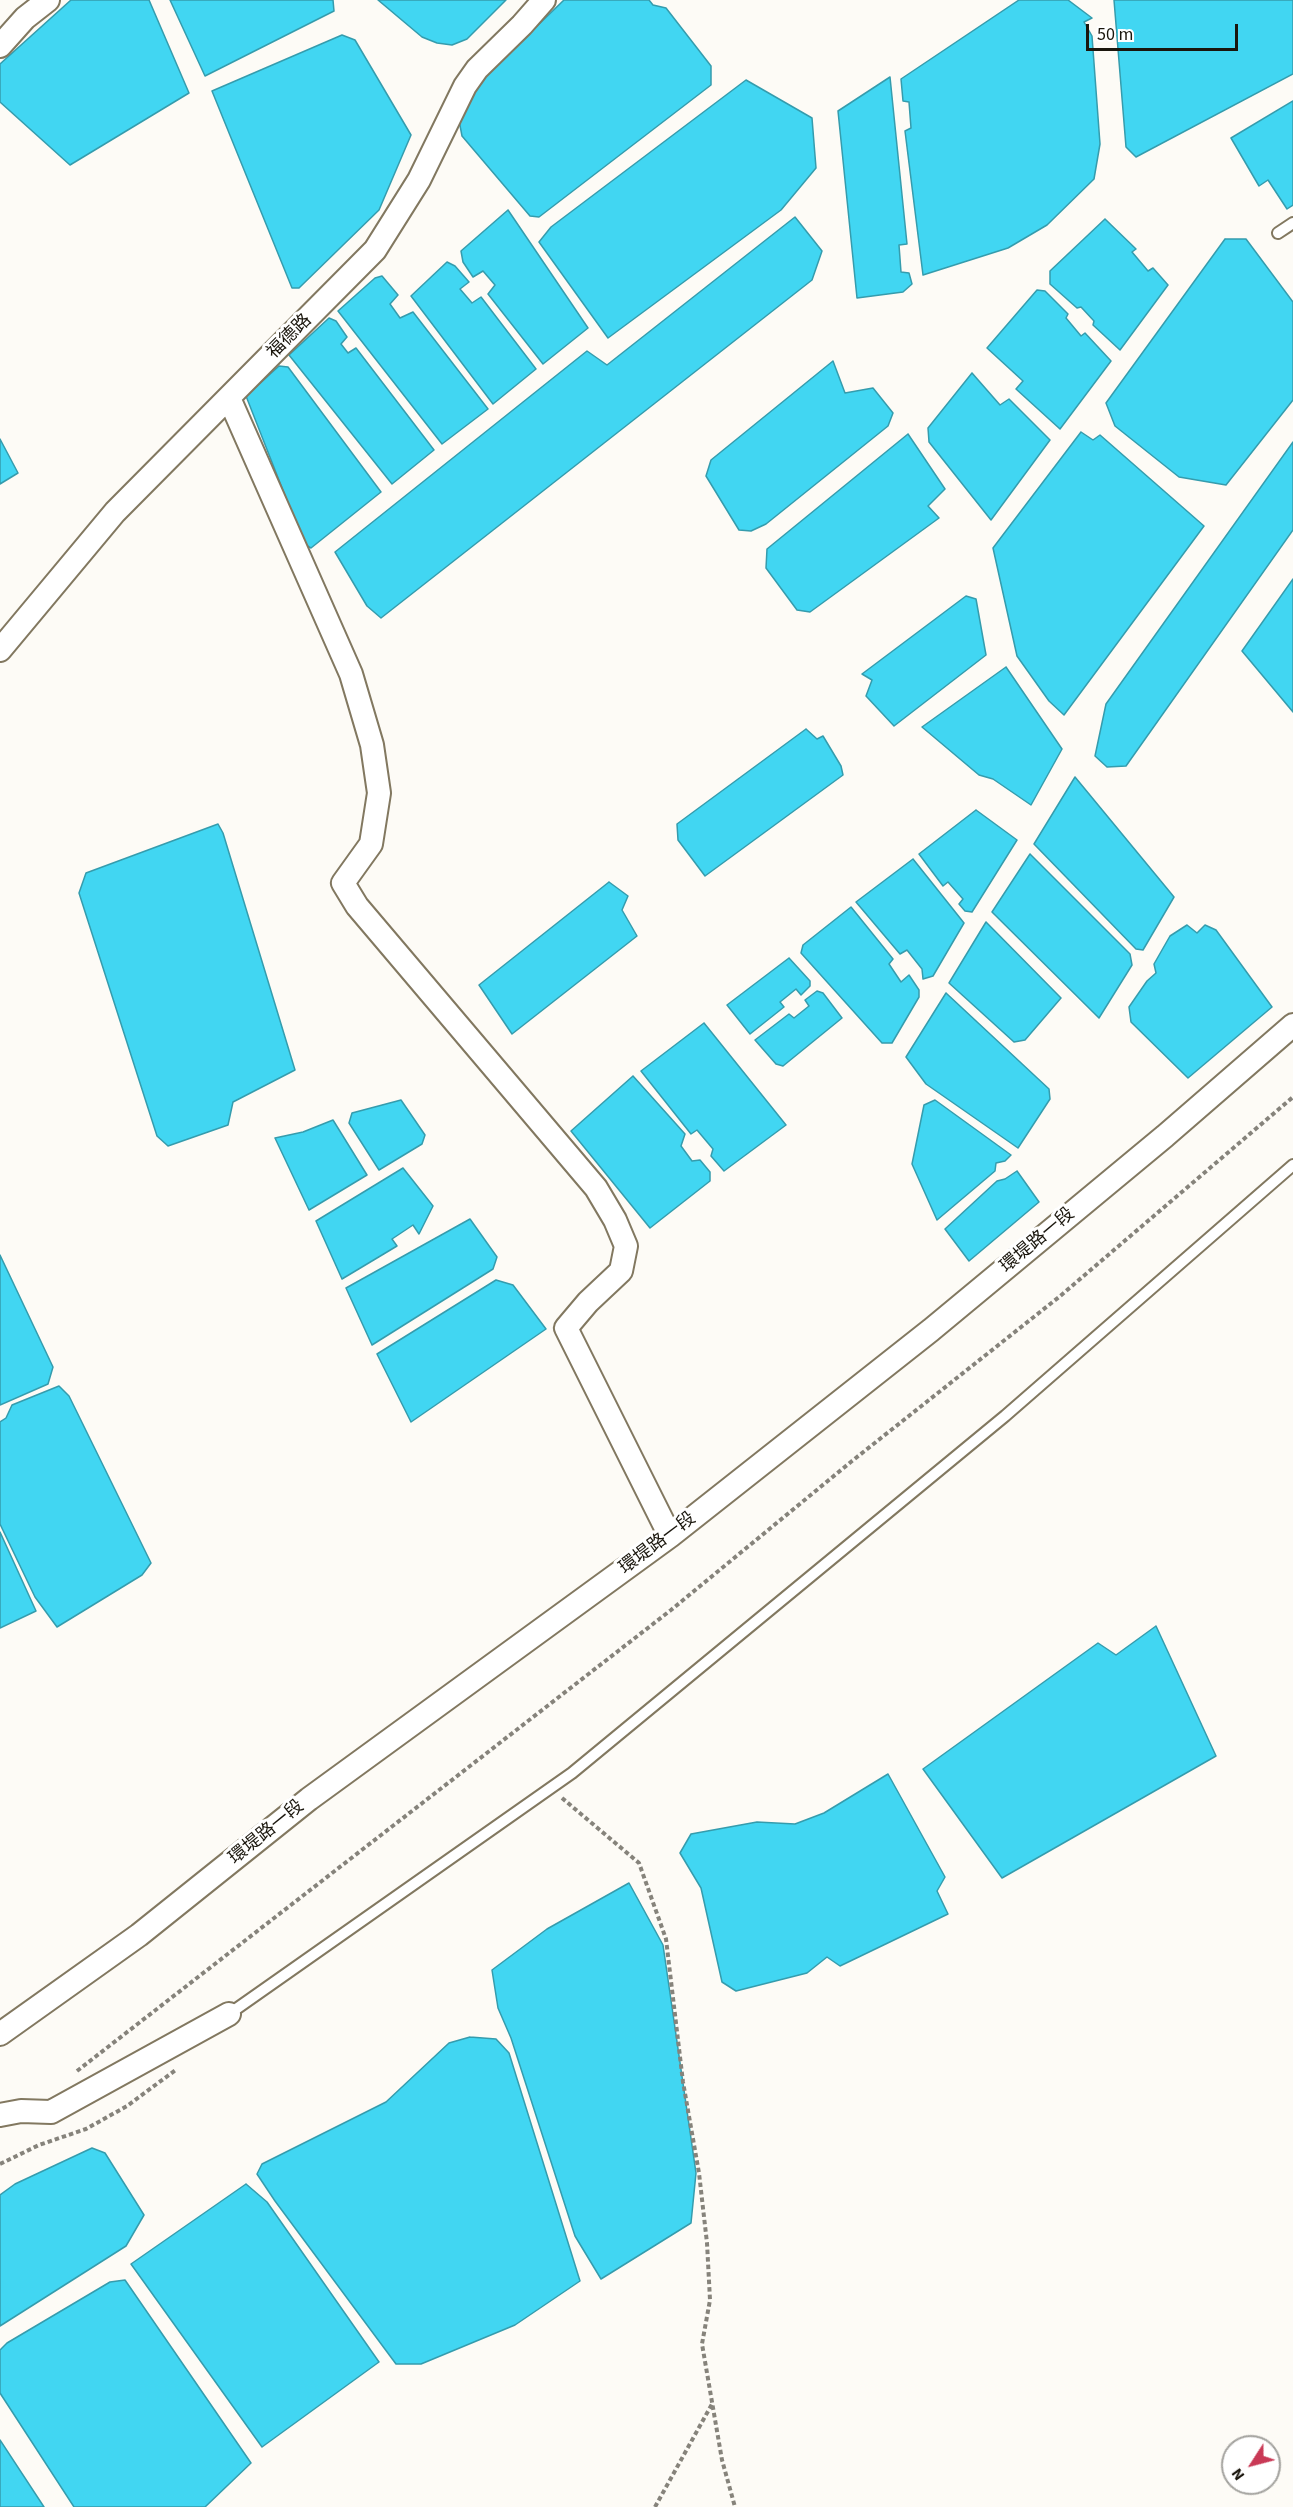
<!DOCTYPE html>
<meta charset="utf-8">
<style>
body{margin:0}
#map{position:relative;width:1293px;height:2507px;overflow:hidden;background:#fdfbf6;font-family:"Source Sans 3",sans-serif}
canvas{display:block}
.north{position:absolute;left:1221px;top:2435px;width:60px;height:60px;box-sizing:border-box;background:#fff;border:2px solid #a3a29e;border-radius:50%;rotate:234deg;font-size:16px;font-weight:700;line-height:24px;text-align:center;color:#1a160d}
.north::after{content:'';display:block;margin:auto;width:21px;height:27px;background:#c93956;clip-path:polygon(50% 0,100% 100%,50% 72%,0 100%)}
.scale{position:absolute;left:1086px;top:24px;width:152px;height:27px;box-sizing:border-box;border:3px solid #1a160d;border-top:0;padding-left:8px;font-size:18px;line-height:21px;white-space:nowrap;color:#1a160d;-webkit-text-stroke:4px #fff;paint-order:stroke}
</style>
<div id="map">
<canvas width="1293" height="2507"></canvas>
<div class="north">N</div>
<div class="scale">50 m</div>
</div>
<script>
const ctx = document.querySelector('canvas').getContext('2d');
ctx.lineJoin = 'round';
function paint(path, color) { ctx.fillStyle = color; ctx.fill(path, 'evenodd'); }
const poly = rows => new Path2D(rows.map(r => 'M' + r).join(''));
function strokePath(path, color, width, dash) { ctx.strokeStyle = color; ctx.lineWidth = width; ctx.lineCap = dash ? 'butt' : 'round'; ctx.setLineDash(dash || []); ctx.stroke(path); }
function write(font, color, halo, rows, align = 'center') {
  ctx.font = font + ' "Source Sans 3","Noto Sans TC",sans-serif'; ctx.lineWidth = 6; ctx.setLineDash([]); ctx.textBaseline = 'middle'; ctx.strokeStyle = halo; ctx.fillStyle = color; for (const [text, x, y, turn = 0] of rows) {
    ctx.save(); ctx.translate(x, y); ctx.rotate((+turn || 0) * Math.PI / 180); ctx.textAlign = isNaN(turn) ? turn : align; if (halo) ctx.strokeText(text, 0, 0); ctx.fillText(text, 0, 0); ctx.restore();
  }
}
const water = poly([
 [71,0,149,0,189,93,70,165,0,102,0,64,71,0],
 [170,0,333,0,334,11,205,76,170,0],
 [378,0,506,0,467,39,452,45,437,43,422,37,378,0],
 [564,0,649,0,653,5,666,8,711,66,711,85,539,217,530,216,462,136,458,115,475,86,564,0],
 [1019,0,1068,0,1092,18,1084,22,1092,36,1100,144,1094,179,1047,225,1008,248,923,275,905,131,911,128,909,102,903,101,901,79,1019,0],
 [1114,0,1293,0,1293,74,1136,157,1126,147,1114,0],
 [342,35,355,40,411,135,379,210,299,288,292,288,212,91,342,35],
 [890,77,907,244,899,245,901,272,909,273,912,284,903,292,857,298,838,111,890,77],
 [746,80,812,118,816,168,781,210,608,338,539,242,551,227,746,80],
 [1293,101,1293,205,1287,209,1268,180,1259,186,1231,138,1293,101],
 [508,210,588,328,543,364,488,294,495,285,483,271,473,277,463,262,461,251,508,210],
 [795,217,822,251,812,280,381,618,367,606,335,552,587,351,607,365,795,217],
 [1105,219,1136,249,1132,252,1148,271,1153,268,1168,285,1120,350,1093,325,1094,321,1081,307,1077,308,1050,284,1050,271,1105,219],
 [1225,239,1246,239,1293,302,1293,400,1226,485,1179,477,1115,426,1106,403,1225,239],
 [447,262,455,266,469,282,460,289,472,303,481,297,536,369,493,404,411,296,447,262],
 [382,276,398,295,390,304,400,318,413,312,488,409,442,444,338,311,375,278,382,276],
 [1037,290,1045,291,1068,314,1066,318,1081,336,1085,333,1111,361,1060,429,1016,389,1023,381,987,348,1037,290],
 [329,318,336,321,347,337,341,344,348,353,356,348,434,450,392,484,289,355,329,318],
 [833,361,845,393,873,388,893,413,888,426,766,524,751,531,739,530,706,476,711,460,833,361],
 [279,366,288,367,381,492,311,548,304,544,246,396,279,366],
 [972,373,1000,405,1009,399,1050,440,991,520,929,442,928,428,972,373],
 [1081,432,1093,440,1100,435,1204,526,1064,715,1049,701,1017,656,993,548,1081,432],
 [908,434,945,489,928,506,939,518,810,612,797,610,766,568,767,549,908,434],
 [0,439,18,473,0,484,0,439],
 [1293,442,1293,530,1126,766,1107,767,1095,756,1106,704,1293,442],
 [1293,579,1293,712,1242,651,1293,579],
 [966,596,976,599,986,655,894,726,866,696,872,680,862,674,966,596],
 [1006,667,1062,749,1031,805,993,779,979,775,922,727,1006,667],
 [806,729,817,739,823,736,841,766,843,775,705,876,678,840,677,824,806,729],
 [1075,777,1174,897,1143,950,1136,949,1034,844,1075,777],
 [976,810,1017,840,972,912,965,911,959,904,963,899,948,882,943,886,919,854,976,810],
 [218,824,223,833,295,1070,233,1102,228,1125,168,1146,157,1136,79,893,86,873,218,824],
 [1030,854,1130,954,1132,965,1099,1018,992,912,1030,854],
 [913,859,964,923,933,976,923,979,922,969,907,950,900,954,856,902,913,859],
 [609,882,628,896,622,910,637,936,512,1034,479,985,609,882],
 [851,907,893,959,889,964,901,982,909,975,919,990,919,997,892,1043,882,1043,801,953,803,945,851,907],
 [986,922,1061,998,1025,1040,1014,1042,949,983,986,922],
 [1187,925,1197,933,1205,925,1216,930,1272,1007,1188,1078,1131,1022,1129,1007,1147,981,1156,973,1154,964,1170,936,1187,925],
 [789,958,810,981,810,986,801,995,796,989,780,1002,784,1007,750,1034,727,1005,789,958],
 [817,991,823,993,842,1018,783,1066,776,1064,755,1040,789,1014,794,1018,809,1006,805,1000,817,991],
 [946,993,1049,1089,1050,1099,1018,1148,926,1084,906,1057,946,993],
 [704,1023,786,1125,724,1171,711,1156,713,1149,697,1130,691,1134,641,1071,704,1023],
 [633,1076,685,1134,681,1146,692,1161,700,1160,710,1172,710,1181,650,1228,571,1131,633,1076],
 [401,1100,425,1135,422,1144,379,1170,349,1123,352,1113,401,1100],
 [935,1100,1011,1155,1005,1161,996,1163,995,1171,937,1220,912,1164,924,1105,935,1100],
 [333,1120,367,1175,309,1210,275,1138,303,1132,333,1120],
 [403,1168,433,1206,419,1234,413,1225,392,1239,397,1246,342,1279,316,1221,403,1168],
 [1017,1171,1039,1202,969,1261,945,1229,997,1181,1005,1179,1017,1171],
 [470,1219,497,1257,493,1269,372,1345,346,1288,470,1219],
 [0,1255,53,1367,48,1384,0,1405,0,1255],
 [496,1280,513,1285,546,1329,411,1422,377,1354,496,1280],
 [59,1386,69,1396,151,1563,142,1575,57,1627,35,1597,0,1524,0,1422,6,1418,12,1405,59,1386],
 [0,1532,36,1611,0,1628,0,1532],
 [1156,1626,1216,1756,1002,1878,923,1769,1098,1643,1116,1655,1156,1626],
 [888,1774,945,1877,937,1891,948,1914,840,1966,827,1957,807,1973,736,1991,722,1982,701,1888,680,1853,691,1834,757,1822,795,1824,824,1813,888,1774],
 [629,1883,663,1945,696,2173,691,2223,601,2279,575,2236,511,2038,498,2008,492,1970,547,1929,629,1883],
 [470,2037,496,2039,509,2053,580,2281,515,2325,421,2364,396,2364,275,2201,257,2174,262,2164,386,2102,449,2043,470,2037],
 [92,2148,105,2153,144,2215,126,2246,0,2326,0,2195,15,2184,92,2148],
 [246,2184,267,2202,379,2362,262,2447,131,2264,246,2184],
 [125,2280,251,2463,205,2507,74,2507,0,2393,0,2350,7,2343,110,2282,125,2280],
 [0,2440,44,2507,0,2507,0,2440]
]);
paint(water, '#41d6f2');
strokePath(water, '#359cad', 1.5);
const lane = poly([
 [1278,233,1293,223],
 [229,2014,572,1773,1005,1416,1293,1165]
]);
const street = poly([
 [0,46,25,18,48,0],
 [229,398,351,674,372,745,379,793,371,844,343,883,357,906,596,1188,615,1220,626,1246,621,1271,588,1302,566,1328,670,1536],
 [0,650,115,512,375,250,419,180,465,86,477,69,522,25,544,0],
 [0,2034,139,1935,309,1799,670,1536,931,1330,1165,1136,1293,1025],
 [0,2115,21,2111,51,2112,229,2014]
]);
strokePath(lane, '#827860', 14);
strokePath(street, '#827860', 26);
strokePath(poly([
 [562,1798,639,1863,666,1939,683,2082,699,2173,707,2243,710,2300,702,2344,722,2460,735,2507],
 [77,2071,671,1610,852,1461,1059,1297,1293,1097],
 [0,2164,39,2145,86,2129,127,2106,177,2069],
 [655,2507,712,2404]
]), '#86837b', 4, [4.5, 3]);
strokePath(lane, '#fff', 10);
strokePath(street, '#fff', 22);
write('18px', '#1a160d', '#fff', [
 ["福德路",290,337,-45],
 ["環堤路一段",1038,1241,-40],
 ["環堤路一段",658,1544,-37],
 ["環堤路一段",267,1833,-39]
]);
</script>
